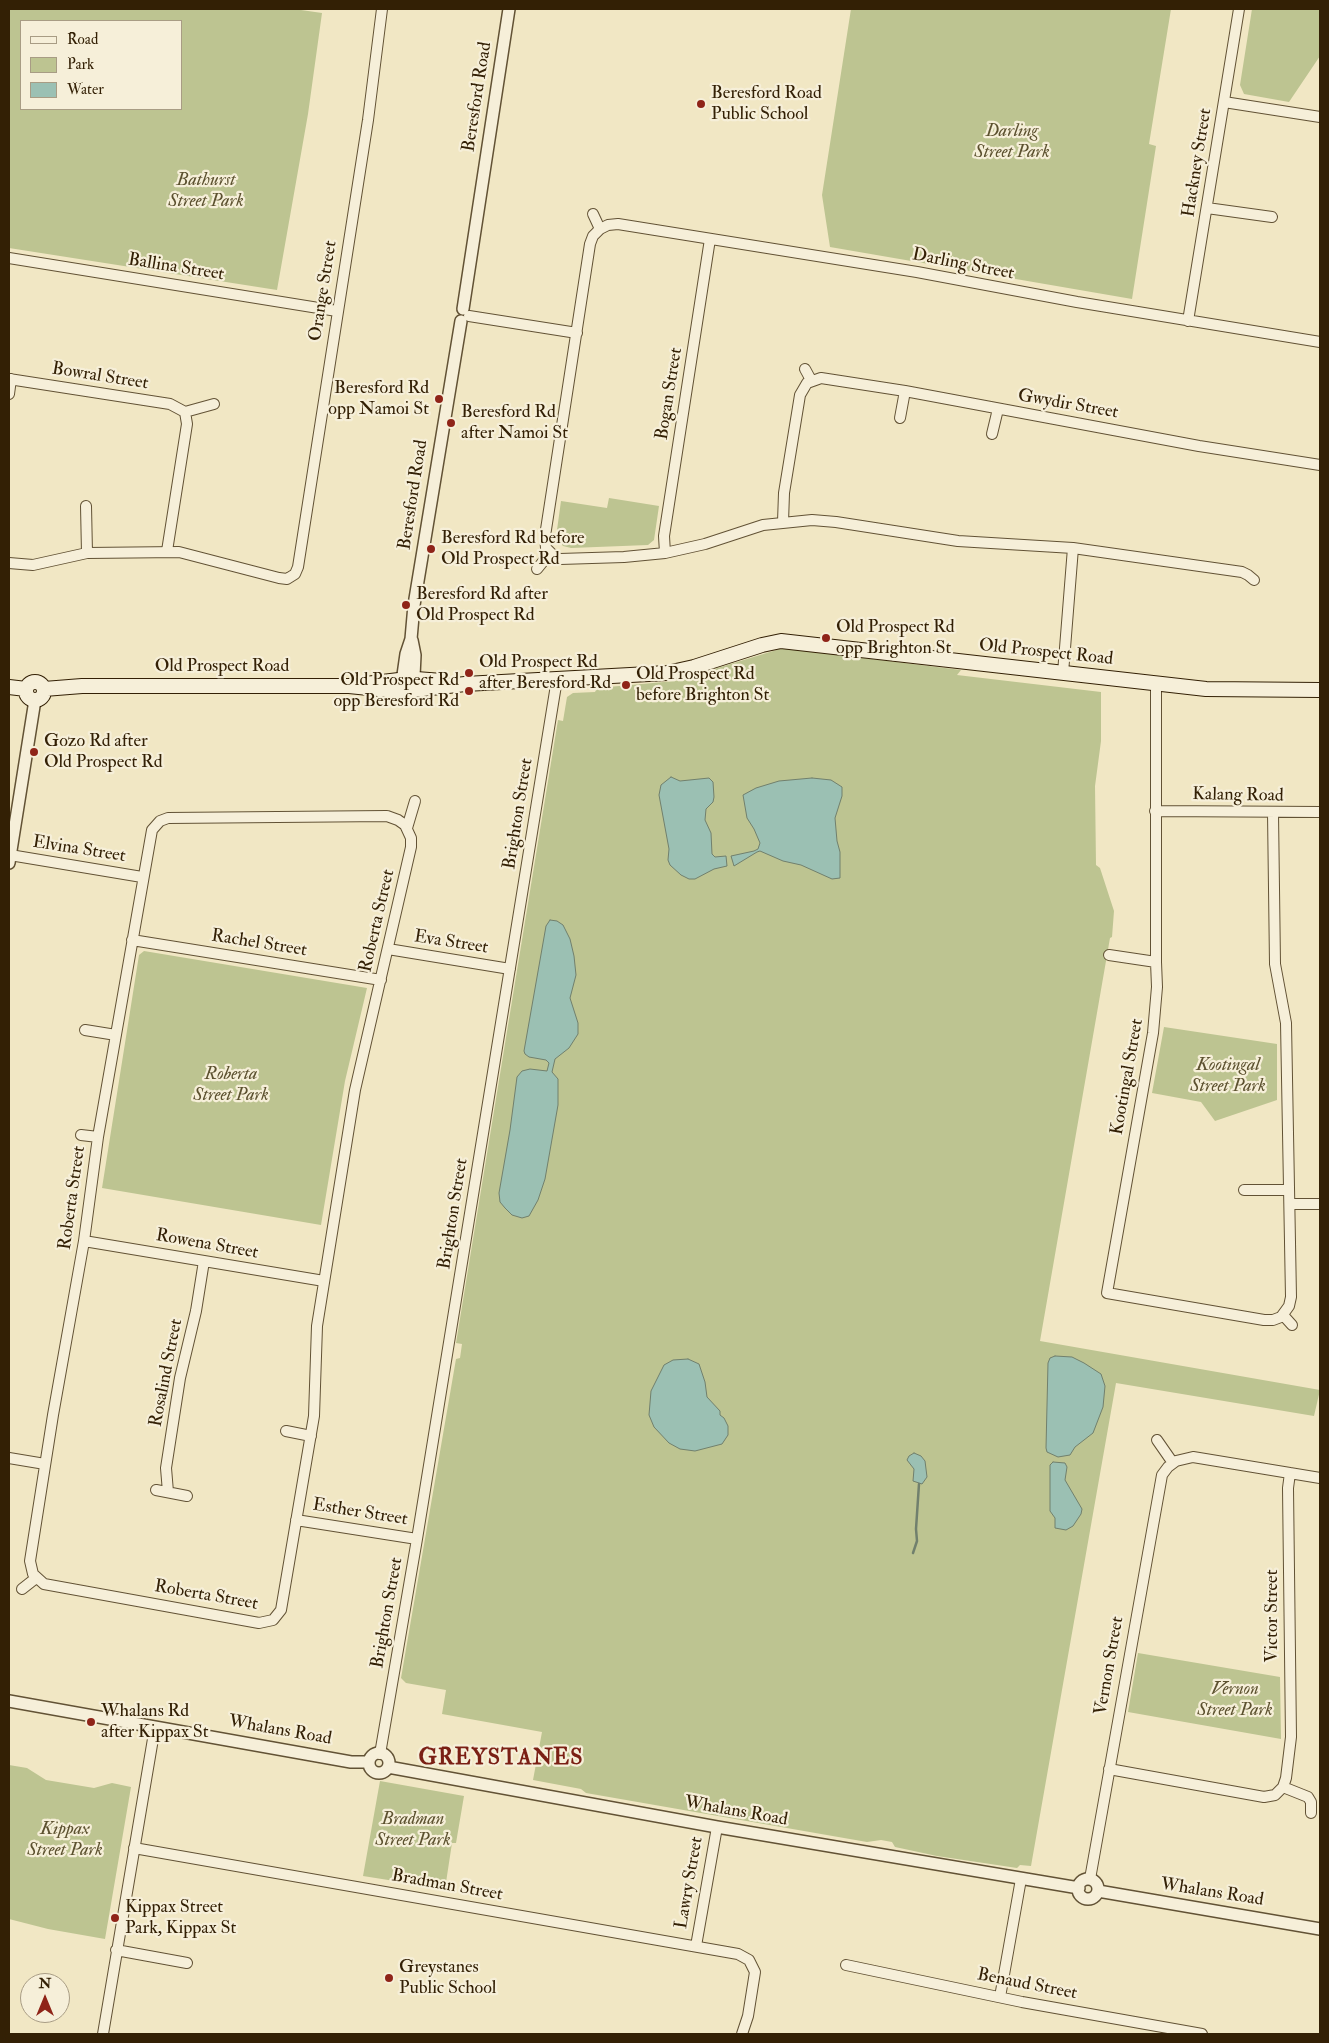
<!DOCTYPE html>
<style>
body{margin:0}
#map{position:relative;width:1329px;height:2043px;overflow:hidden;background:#f1e7c4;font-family:"IM FELL Double Pica",serif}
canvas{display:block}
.frame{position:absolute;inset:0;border:10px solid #332005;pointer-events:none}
.legend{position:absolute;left:20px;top:20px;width:162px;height:90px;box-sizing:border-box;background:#f6efd9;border:1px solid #a89c84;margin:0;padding:6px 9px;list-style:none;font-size:15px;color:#332005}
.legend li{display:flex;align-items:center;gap:10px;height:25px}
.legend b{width:25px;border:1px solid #a89c84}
.north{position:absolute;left:20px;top:1973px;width:50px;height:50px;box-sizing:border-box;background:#f6efd9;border:1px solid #a89c84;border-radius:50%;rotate:0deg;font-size:14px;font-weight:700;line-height:20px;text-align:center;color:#332005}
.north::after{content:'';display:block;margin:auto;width:18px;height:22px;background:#8f2418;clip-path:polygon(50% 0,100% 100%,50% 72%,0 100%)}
</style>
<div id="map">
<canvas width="1329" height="2043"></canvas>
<div class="frame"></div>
<ul class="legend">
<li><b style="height:6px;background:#f6efd9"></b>Road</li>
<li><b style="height:14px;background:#bdc491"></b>Park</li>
<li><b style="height:14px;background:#9bc0b3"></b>Water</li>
</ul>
<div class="north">N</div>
</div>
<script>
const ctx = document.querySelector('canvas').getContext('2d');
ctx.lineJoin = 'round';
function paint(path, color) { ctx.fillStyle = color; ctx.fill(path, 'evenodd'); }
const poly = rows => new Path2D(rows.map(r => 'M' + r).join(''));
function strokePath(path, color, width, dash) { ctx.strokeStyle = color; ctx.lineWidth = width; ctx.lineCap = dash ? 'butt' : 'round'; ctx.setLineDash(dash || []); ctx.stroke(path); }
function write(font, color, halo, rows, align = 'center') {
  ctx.font = font + ' "IM FELL Double Pica",serif'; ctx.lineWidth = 4.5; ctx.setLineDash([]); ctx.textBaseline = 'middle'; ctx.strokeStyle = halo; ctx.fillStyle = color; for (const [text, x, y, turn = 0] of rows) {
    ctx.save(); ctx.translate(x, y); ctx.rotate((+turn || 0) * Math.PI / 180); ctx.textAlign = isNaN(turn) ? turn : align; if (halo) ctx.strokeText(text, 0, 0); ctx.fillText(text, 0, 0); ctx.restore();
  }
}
paint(poly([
 [9,9,294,9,322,13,308,114,277,290,9,248],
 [21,21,181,21,181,109,21,109],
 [851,9,1171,9,1149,144,1156,146,1132,299,830,247,822,195],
 [1252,9,1320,9,1320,56,1289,102,1244,94,1240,85],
 [609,498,659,506,654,540,648,545,571,548,563,546,558,540,557,530,561,501,607,508],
 [783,648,961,670,957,675,1101,692,1101,741,1095,786,1096,865,1100,868,1114,911,1112,937,1110,938,1040,1341,1320,1390,1314,1416,1116,1383,1031,1866,1020,1865,1017,1868,937,1856,895,1847,892,1842,881,1840,867,1842,586,1793,581,1789,533,1780,542,1732,442,1714,446,1690,406,1683,401,1678,456,1359,460,1358,462,1344,456,1343,558,720,563,721,567,697,573,693,595,692,597,688,675,681],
 [144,951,367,988,345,1081,321,1225,102,1188,139,955],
 [1164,1027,1277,1044,1277,1100,1215,1121,1201,1102,1152,1093],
 [1138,1653,1280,1677,1281,1739,1128,1712],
 [9,1765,27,1768,46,1780,94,1788,112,1783,131,1787,105,1939,48,1929,9,1919],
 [380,1781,464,1796,456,1843,452,1843,445,1889,363,1876]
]), '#bdc491');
const water = poly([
 [671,777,680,781,709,778,713,782,714,797,713,802,706,809,705,820,711,833,712,854,715,857,726,856,727,866,714,869,695,879,689,879,681,875,670,865,668,860,669,849,659,795,661,785,671,777],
 [812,778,831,780,842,787,842,796,835,818,837,841,840,852,840,878,832,879,801,865,783,861,760,851,757,852,734,866,731,856,754,851,758,849,760,843,754,829,747,818,743,795,756,788,779,781,812,778],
 [550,920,557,921,563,925,570,939,574,956,576,975,570,998,578,1023,578,1034,569,1048,555,1059,552,1072,558,1079,558,1105,545,1179,538,1200,529,1216,522,1218,512,1215,505,1208,500,1202,499,1193,510,1130,517,1077,522,1071,530,1069,547,1071,549,1063,546,1060,529,1057,525,1054,524,1051,546,926,550,920],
 [1055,1356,1072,1357,1084,1363,1101,1374,1105,1386,1103,1407,1093,1433,1075,1447,1070,1455,1058,1457,1047,1452,1046,1448,1048,1363,1050,1358,1055,1356],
 [688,1359,699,1364,705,1382,707,1397,720,1411,720,1415,724,1418,728,1426,728,1435,722,1444,695,1451,680,1449,669,1443,654,1427,649,1415,651,1391,664,1365,673,1360,688,1359],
 [914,1453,921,1456,925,1461,927,1477,922,1484,913,1481,914,1469,907,1460,909,1456,914,1453],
 [1053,1462,1065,1463,1067,1467,1065,1480,1082,1509,1081,1514,1073,1526,1066,1530,1055,1528,1055,1518,1050,1511,1050,1465,1053,1462]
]);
paint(water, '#9bc0b3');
strokePath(water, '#71806d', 1);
strokePath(poly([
 [913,1553,917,1541,916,1529,919,1484]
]), '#71806d', 2.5);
const minor = poly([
 [1224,102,1320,117],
 [1207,208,1272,217],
 [593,214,600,229],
 [9,258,337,311],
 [469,316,577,333],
 [1188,321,1239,9],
 [805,369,811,380],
 [9,379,170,404,185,412,187,424,167,551],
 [9,394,11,379],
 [185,412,214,404],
 [900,418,905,391],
 [992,434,998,409],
 [86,506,87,553],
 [783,522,784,493,800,395,807,383,821,378,905,391,1199,446,1320,465],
 [665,553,664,536,710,239],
 [9,563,33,565,87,553,179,552,279,578,287,579,295,574,298,567,368,120,382,9],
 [537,569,550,553],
 [1254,580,1248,575,1242,572,1073,548,958,541,836,522,812,520,763,525,705,544,665,553,624,557,560,559,555,557,546,548,545,536,590,244,593,236,600,229,608,225,618,224,917,272,1077,302,1320,342],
 [1063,673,1073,548],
 [1156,684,1156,962,1157,987,1153,1033,1107,1293,1264,1320,1273,1320,1281,1317,1289,1306,1291,1297,1286,1023,1275,964,1273,813],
 [1155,811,1320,812],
 [387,816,398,820,405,825,411,838,411,847,355,1090,317,1326,314,1416,281,1610,273,1620,259,1623,44,1584,33,1574,30,1561,53,1415,84,1241,98,1137,152,830,160,821,168,818,387,816],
 [407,828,415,801],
 [10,855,142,877],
 [132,940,381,980],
 [388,949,510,969],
 [1109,955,1156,962],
 [85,1030,116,1035],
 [81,1135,98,1137],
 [1244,1190,1289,1190],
 [1290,1204,1320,1204],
 [84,1241,324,1281],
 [1283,1315,1292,1325],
 [286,1431,311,1436],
 [1157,1440,1173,1463],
 [9,1458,45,1464],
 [156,1490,187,1496],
 [168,1492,166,1468,180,1378,196,1311,204,1261],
 [296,1520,417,1539],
 [22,1589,36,1578],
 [380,1754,417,1539,557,679],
 [1109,1769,1264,1797,1275,1795,1283,1787,1286,1778,1291,1737,1288,1488,1290,1473],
 [1283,1787,1308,1797,1311,1802,1311,1813],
 [134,1848,738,1954,749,1960,755,1972,748,2016,742,2034],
 [1090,1879,1162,1475,1168,1467,1176,1461,1193,1457,1320,1478],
 [696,1946,717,1827],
 [116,1950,187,1963],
 [846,1965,1022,2002,1202,2034],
 [1000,1997,1021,1879],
 [103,2034,155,1727]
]);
const tertiary = poly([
 [463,309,509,9],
 [412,640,415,655,414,676],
 [403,675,406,654,411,639,414,605,461,321],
 [9,863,35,700],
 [9,1701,351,1762,369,1762],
 '369 1763a10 10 0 1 1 20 0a10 10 0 1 1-20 0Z',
 [388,1767,717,1827,1079,1888],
 '1078 1889a10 10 0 1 1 20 0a10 10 0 1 1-20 0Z',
 [1098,1891,1320,1929]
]);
const secondary = poly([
 [416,679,442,681],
 '26 691a9 9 0 1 1 18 0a9 9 0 1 1-18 0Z',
 [349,686,408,692,414,690,465,684,667,673,694,667,762,645,781,641,1206,689,1320,690],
 [9,687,26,689],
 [44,689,82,686,349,686,399,680]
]);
strokePath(minor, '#625235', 12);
strokePath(tertiary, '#625235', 14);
strokePath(secondary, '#332005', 16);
strokePath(minor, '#f6efd9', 10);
strokePath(tertiary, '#f6efd9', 11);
strokePath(secondary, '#f6efd9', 14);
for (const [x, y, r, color] of [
 [701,104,5,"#8f2418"],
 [439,399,5,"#8f2418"],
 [451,423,5,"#8f2418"],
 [431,549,5,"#8f2418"],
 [406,605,5,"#8f2418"],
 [826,638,5,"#8f2418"],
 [469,673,5,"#8f2418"],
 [626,685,5,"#8f2418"],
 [469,691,5,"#8f2418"],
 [34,752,5,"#8f2418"],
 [91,1722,5,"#8f2418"],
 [115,1918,5,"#8f2418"],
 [389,1978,5,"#8f2418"]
]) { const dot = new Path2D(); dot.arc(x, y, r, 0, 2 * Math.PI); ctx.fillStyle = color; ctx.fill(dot); strokePath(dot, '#f6efd9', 2); }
write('18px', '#332005', '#f6efd9', [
 ["Beresford Road",711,94],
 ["Public School",711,115],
 ["Beresford Rd",429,389,"right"],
 ["opp Namoi St",429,410,"right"],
 ["Beresford Rd",461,413],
 ["after Namoi St",461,434],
 ["Beresford Rd before",441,539],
 ["Old Prospect Rd",441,560],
 ["Beresford Rd after",416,595],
 ["Old Prospect Rd",416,616],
 ["Old Prospect Rd",836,628],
 ["opp Brighton St",836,649],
 ["Old Prospect Rd",479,663],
 ["after Beresford Rd",479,684],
 ["Old Prospect Rd",636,675],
 ["before Brighton St",636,696],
 ["Old Prospect Rd",459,681,"right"],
 ["opp Beresford Rd",459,702,"right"],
 ["Gozo Rd after",44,742],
 ["Old Prospect Rd",44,763],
 ["Whalans Rd",101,1712],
 ["after Kippax St",101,1733],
 ["Kippax Street",125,1908],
 ["Park, Kippax St",125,1929],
 ["Greystanes",399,1968],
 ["Public School",399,1989]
], 'left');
write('18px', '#332005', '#f6efd9', [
 ["Beresford Road",478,97,-81],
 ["Hackney Street",1198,163,-81],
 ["Darling Street",963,265,11],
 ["Ballina Street",176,268,9],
 ["Orange Street",324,291,-81],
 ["Bowral Street",100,377,9],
 ["Bogan Street",670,394,-81],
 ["Gwydir Street",1068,405,10],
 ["Beresford Road",414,495,-81],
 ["Old Prospect Road",1046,653,6],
 ["Old Prospect Road",222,667],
 ["Kalang Road",1238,796,1],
 ["Brighton Street",519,814,-81],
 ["Elvina Street",79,850,9],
 ["Roberta Street",378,921,-77],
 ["Eva Street",451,943,9],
 ["Rachel Street",259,944,9],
 ["Kootingal Street",1128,1077,-80],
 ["Roberta Street",73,1198,-82],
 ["Brighton Street",454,1214,-81],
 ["Rowena Street",207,1245,10],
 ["Rosalind Street",167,1373,-79],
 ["Esther Street",360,1513,9],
 ["Roberta Street",206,1596,10],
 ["Brighton Street",388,1613,-80],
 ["Victor Street",1273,1616,-90],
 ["Vernon Street",1110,1666,-80],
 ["Whalans Road",280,1731,10],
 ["Whalans Road",736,1812,10],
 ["Lawry Street",690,1883,-80],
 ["Bradman Street",447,1886,10],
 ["Whalans Road",1212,1893,9],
 ["Benaud Street",1027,1985,11]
]);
write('italic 18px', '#5c512f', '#f6efd9', [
 ["Darling",1012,132],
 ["Street Park",1012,153],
 ["Bathurst",206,181],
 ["Street Park",206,202],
 ["Kootingal",1228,1066],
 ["Street Park",1228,1087],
 ["Roberta",231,1075],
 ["Street Park",231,1096],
 ["Vernon",1235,1690],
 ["Street Park",1235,1711],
 ["Bradman",413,1820],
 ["Street Park",413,1841],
 ["Kippax",65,1830],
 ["Street Park",65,1851]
]);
ctx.letterSpacing = '1px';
write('bold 22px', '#7a1f14', '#f6efd9', [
 ["GREYSTANES",501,1759]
]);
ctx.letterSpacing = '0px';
</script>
